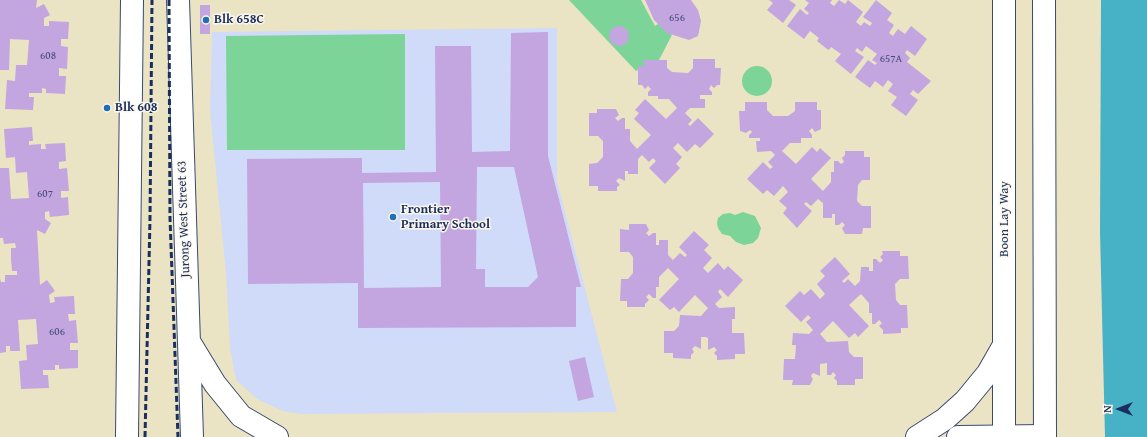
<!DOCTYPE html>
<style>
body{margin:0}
#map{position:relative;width:1147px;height:437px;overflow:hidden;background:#eae4c4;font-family:"Gentium Book Plus",serif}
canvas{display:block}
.north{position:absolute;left:1099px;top:389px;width:40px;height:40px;-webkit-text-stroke:3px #fbf7ec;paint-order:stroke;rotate:270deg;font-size:11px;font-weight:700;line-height:16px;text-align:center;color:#1b2f5e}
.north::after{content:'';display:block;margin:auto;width:14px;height:18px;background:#1b2f5e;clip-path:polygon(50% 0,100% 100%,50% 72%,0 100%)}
</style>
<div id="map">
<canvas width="1147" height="437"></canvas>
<div class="north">N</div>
</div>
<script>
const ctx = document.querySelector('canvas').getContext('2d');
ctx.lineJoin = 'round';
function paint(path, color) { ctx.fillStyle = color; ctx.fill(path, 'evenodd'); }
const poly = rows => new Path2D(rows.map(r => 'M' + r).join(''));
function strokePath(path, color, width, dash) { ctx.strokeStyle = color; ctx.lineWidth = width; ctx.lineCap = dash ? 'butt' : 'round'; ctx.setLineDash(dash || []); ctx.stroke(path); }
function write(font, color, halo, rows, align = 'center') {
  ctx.font = font + ' "Gentium Book Plus",serif'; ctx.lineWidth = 3; ctx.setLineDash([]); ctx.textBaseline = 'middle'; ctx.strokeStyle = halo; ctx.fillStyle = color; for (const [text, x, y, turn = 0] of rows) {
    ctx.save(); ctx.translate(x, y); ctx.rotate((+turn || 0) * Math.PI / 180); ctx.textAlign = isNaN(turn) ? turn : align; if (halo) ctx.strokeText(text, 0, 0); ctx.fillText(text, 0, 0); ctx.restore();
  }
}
paint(poly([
 [557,28,557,181,617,412,301,414,283,411,257,399,236,380,230,348,226,273,210,111,212,32]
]), '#d0daf9');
paint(poly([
 [569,0,641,0,655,26,658,24,672,35,659,60,644,60,644,66,636,71],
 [405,34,405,150,227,150,226,36],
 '742 81a15 15 0 1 1 30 0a15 15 0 1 1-30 0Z',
 [743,212,755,216,761,228,758,238,753,243,744,245,736,242,730,236,722,234,718,228,717,223,718,218,723,214,730,213,735,215]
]), '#7cd499');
paint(poly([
 [1101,0,1147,0,1147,437,1105,437,1100,232]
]), '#47b1c6');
paint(poly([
 [0,0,37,0,36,8,44,4,50,15,44,18,44,26,49,26,49,21,69,22,68,39,61,39,61,46,68,47,67,69,59,68,59,76,66,76,65,94,46,93,46,89,42,88,42,93,29,93,29,97,34,97,33,110,5,109,7,80,15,81,16,65,27,65,29,40,10,39,9,70,0,70],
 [645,0,691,0,698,10,701,21,698,36,689,40,667,33,654,20],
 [769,0,789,0,796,5,783,23,767,10,773,3],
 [805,0,832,0,830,3,834,6,839,0,845,4,848,0,863,12,856,22,861,26,864,22,870,26,872,23,863,17,876,0,892,13,887,20,894,25,889,33,893,36,898,29,905,34,911,26,927,39,915,56,907,50,905,53,910,58,907,62,931,81,918,94,913,90,910,94,918,100,906,116,891,105,897,97,888,91,893,84,888,80,883,87,875,81,870,88,855,77,868,60,875,65,877,63,872,60,877,54,866,46,862,52,857,48,855,51,864,57,851,74,835,61,841,54,831,47,829,50,827,49,817,41,819,38,810,31,804,39,787,26,800,9,807,15,809,13,804,9,809,3],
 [200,5,210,5,210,34,200,34],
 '609 36a10 10 0 1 1 20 0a10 10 0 1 1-20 0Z',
 [548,32,548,156,581,287,576,287,576,327,358,328,358,283,248,284,247,159,362,158,362,173,436,172,435,46,471,46,472,152,510,151,511,33],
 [477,167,514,167,538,277,528,287,485,287,485,269,476,269],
 [440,182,441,287,364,288,363,183],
 [693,59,715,59,715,68,721,68,720,85,717,85,714,88,711,85,709,89,712,92,712,95,700,95,700,99,705,99,705,108,690,108,685,113,692,120,688,124,690,126,698,118,714,134,700,148,695,144,687,152,678,143,673,148,682,157,676,164,680,168,665,184,649,168,656,161,653,158,649,162,642,155,638,159,638,174,628,174,628,171,625,171,625,181,619,178,616,181,620,185,617,187,617,191,598,191,598,186,589,186,589,164,597,163,603,157,603,141,598,136,589,136,589,113,597,113,597,109,616,109,619,115,615,118,618,121,622,118,625,118,625,129,630,129,630,141,637,149,651,135,634,119,639,113,635,110,645,99,666,119,677,108,669,99,658,99,658,96,648,96,648,92,651,89,648,86,645,89,642,85,638,85,638,66,644,66,644,60,667,60,667,68,672,72,688,73,693,68],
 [745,102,767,102,767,110,773,116,788,116,795,111,795,102,817,102,817,110,821,110,821,129,815,132,812,128,809,131,812,135,812,138,801,138,801,143,790,143,782,151,796,164,812,147,817,152,820,148,831,158,811,179,823,191,831,182,831,172,834,172,834,161,838,161,841,164,844,162,842,158,845,155,845,151,864,151,864,157,870,157,870,180,862,180,858,185,857,201,862,206,871,206,871,228,863,228,862,234,845,234,842,228,845,225,842,222,839,225,835,225,835,214,832,214,832,218,823,218,823,203,818,199,811,206,806,202,804,204,812,211,797,228,783,213,787,208,779,201,788,192,783,186,774,196,767,190,763,194,747,179,763,162,770,169,773,167,768,162,775,155,771,151,757,152,756,141,760,141,760,138,749,138,749,135,752,132,750,130,746,133,740,131,739,111,745,111],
 [32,127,33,141,29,141,29,145,41,144,41,149,46,149,45,144,65,143,66,161,59,162,59,169,67,168,69,191,61,191,61,198,68,197,69,215,50,217,49,211,45,212,45,219,51,223,45,234,37,230,40,285,47,280,55,291,49,295,50,303,55,302,54,297,74,296,75,314,68,314,69,321,76,320,78,343,70,343,70,350,78,350,78,368,59,369,59,365,55,365,55,370,43,370,43,375,48,375,49,388,21,389,19,361,27,360,26,345,38,344,36,319,18,320,20,351,10,351,10,346,6,346,6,352,0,353,0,279,1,282,5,282,5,275,17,275,17,271,12,271,11,259,11,248,16,248,15,243,4,244,3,238,0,238,0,168,9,168,11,199,29,198,27,172,16,173,15,157,6,158,4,129],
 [629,224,646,224,649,230,646,233,649,236,653,233,656,233,656,245,659,245,659,240,668,240,668,255,673,260,680,253,685,257,687,255,679,247,694,231,709,245,704,250,712,258,703,268,708,273,718,263,724,270,728,266,743,280,728,297,720,289,718,292,722,297,715,304,719,308,735,307,735,319,732,319,732,333,744,333,745,354,735,354,735,359,717,360,717,356,714,353,717,350,714,347,708,350,708,338,705,337,701,337,701,349,695,346,692,349,694,352,691,355,691,359,673,358,673,353,664,353,664,331,674,331,679,326,680,315,701,316,708,308,695,295,679,312,674,307,670,310,659,300,679,279,668,268,659,277,659,287,656,287,656,298,653,298,649,294,646,297,649,300,645,304,645,307,627,307,627,301,620,301,621,279,628,279,633,273,633,257,629,252,620,252,620,229,629,230],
 [882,251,900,251,900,256,908,256,909,279,900,279,895,284,896,300,900,305,907,305,908,328,901,328,901,333,883,334,883,330,879,326,882,323,879,320,875,324,872,324,872,313,869,313,869,303,861,294,849,305,869,326,858,337,855,333,849,338,833,321,820,334,827,342,848,341,849,352,854,357,863,357,863,379,855,379,855,385,837,385,837,381,834,378,836,375,833,372,831,375,827,375,827,363,820,364,820,376,813,373,811,376,813,379,810,385,792,385,793,380,783,380,784,359,795,359,796,345,792,345,793,333,809,334,813,330,806,322,811,318,808,315,801,322,785,306,800,291,804,295,811,289,820,299,825,294,817,284,825,276,820,271,835,257,850,274,842,281,844,283,848,279,855,286,860,281,861,267,869,267,869,271,873,271,873,259,876,259,880,263,883,260,880,257,883,254],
 [585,357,594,397,578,401,569,361]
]), '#c3a5e0');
const secondary = poly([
 [178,0,192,437],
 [190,343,215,384,241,416,277,437],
 [127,437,132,0],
 [958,437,1045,436]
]);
const primary = poly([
 [1004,0,1004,437],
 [1044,0,1045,437],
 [917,437,945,419,965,401,988,373,1004,345]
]);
strokePath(secondary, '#3a4a6d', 24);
strokePath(primary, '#3a4a6d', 24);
strokePath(secondary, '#fff', 22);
strokePath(primary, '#fff', 22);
strokePath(poly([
 [169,0,170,218,178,437],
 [145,437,150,219,152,0]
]), '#1b2f5e', 3, [6, 3]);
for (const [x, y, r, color] of [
 [206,20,4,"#1f6fb2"],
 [107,108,4,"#1f6fb2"],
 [393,217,4,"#1f6fb2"]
]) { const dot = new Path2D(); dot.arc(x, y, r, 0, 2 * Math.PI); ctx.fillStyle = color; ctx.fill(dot); strokePath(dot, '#fbf7ec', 1.5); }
write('11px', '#454c7e', null, [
 ["656",677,18],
 ["608",48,56],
 ["657A",891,59],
 ["607",45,194],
 ["606",57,332]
]);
write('bold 13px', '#1b2f5e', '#fbf7ec', [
 ["Blk 658C",214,20],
 ["Blk 608",115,108],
 ["Frontier",401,210],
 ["Primary School",401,225]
], 'left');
write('13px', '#1b2f5e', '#fbf7ec', [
 ["Jurong West Street 63",184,219,-92],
 ["Boon Lay Way",1005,219,-90]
]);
</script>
